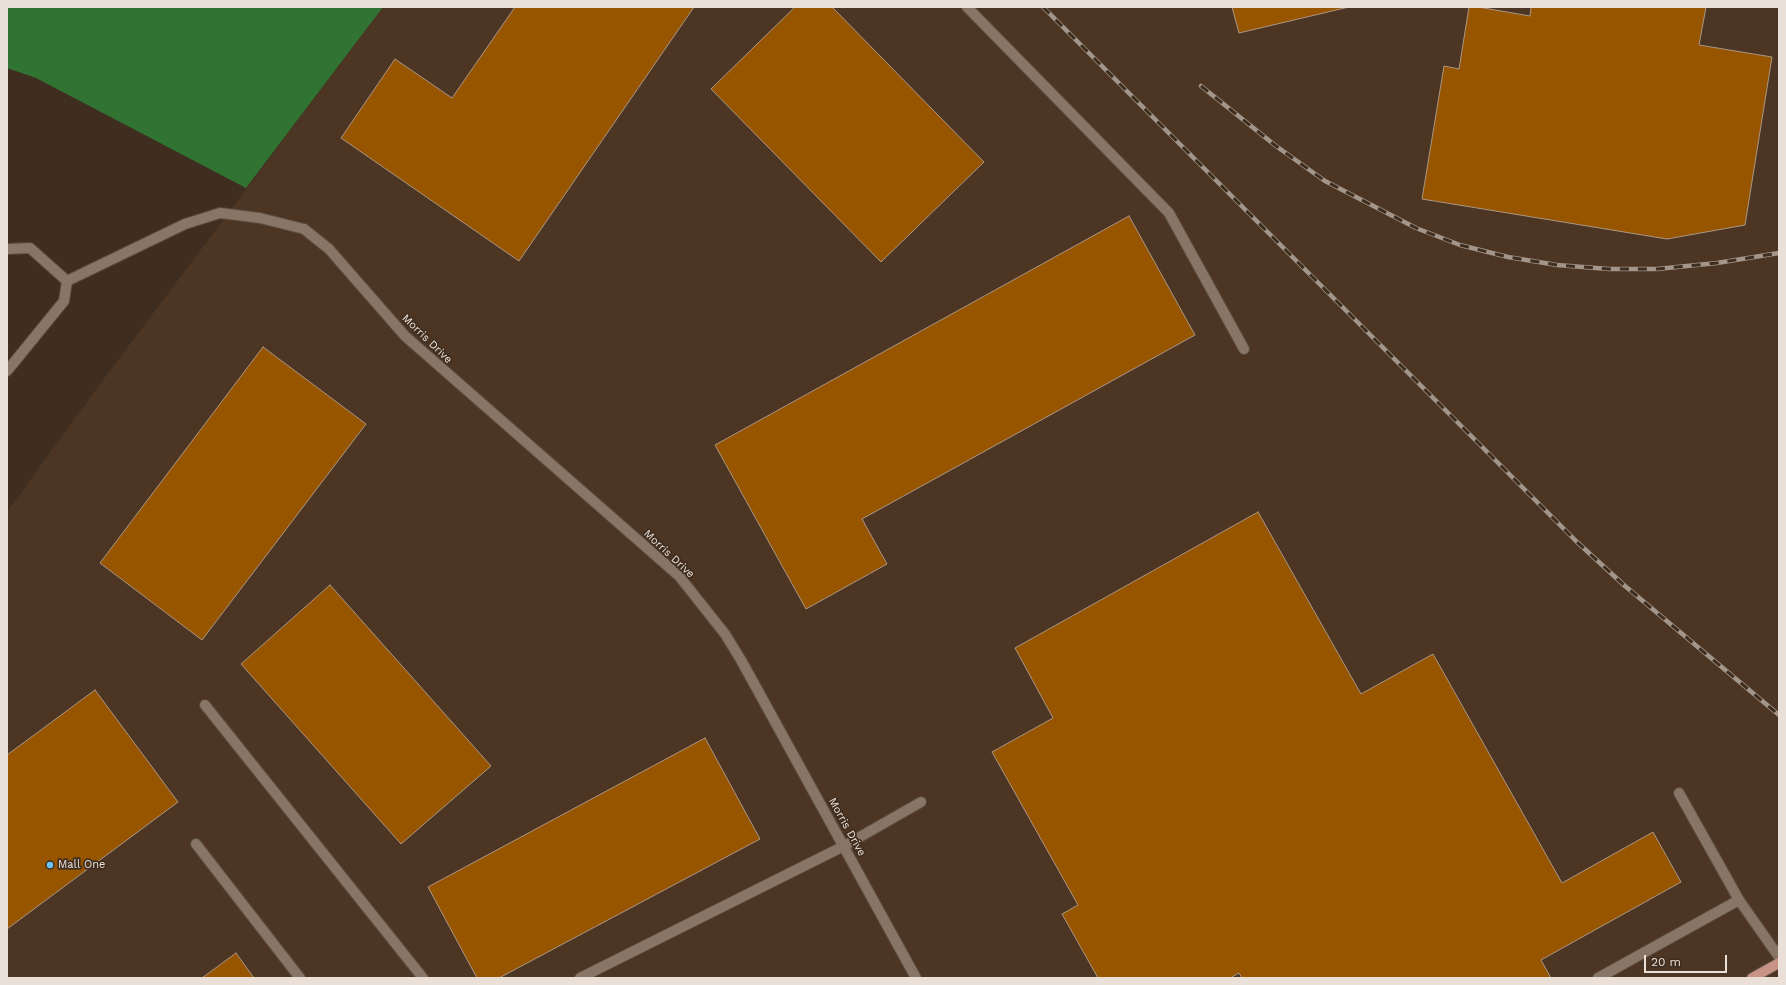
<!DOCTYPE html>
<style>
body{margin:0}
#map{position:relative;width:1786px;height:985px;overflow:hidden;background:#3f2e20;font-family:"Work Sans",sans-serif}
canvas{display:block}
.frame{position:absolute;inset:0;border:8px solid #ebe0d7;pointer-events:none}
.scale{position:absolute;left:1644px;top:955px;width:83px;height:18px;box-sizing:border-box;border:2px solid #ebe0d7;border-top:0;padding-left:5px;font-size:12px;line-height:14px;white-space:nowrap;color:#ebe0d7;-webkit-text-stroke:3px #3f2e20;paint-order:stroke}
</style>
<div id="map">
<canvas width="1786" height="985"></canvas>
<div class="frame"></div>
<div class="scale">20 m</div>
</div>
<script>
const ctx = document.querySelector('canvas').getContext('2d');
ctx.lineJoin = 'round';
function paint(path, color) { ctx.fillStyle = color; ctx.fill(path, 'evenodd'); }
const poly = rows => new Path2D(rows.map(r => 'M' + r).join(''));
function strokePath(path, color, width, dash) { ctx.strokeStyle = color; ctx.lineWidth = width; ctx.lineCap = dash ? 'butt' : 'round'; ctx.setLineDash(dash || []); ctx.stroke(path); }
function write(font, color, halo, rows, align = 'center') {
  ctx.font = font + ' "Work Sans",sans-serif'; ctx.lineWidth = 3.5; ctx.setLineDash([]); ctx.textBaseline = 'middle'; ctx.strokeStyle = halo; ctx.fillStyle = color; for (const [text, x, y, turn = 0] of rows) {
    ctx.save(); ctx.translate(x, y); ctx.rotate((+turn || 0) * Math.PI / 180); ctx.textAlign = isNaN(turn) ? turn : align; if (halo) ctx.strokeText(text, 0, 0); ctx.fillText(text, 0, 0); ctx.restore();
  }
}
paint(poly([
 [383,7,1779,7,1779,978,7,978,7,512,97,388]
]), '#4c3623');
paint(poly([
 [7,7,383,7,246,188,36,78,7,68]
]), '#317333');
const building = poly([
 [515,7,694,7,519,261,341,138,395,59,452,98,515,7],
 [795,7,832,7,984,162,881,262,711,89,795,7],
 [1232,7,1349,7,1239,33,1232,7],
 [1469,7,1478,7,1530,16,1531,7,1706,7,1699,45,1772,57,1745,225,1667,239,1422,199,1444,66,1459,69,1469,7],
 [1129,216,1195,335,862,519,887,564,806,609,715,445,1129,216],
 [263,347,366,424,202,640,100,563,263,347],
 [1258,512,1361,694,1433,654,1562,883,1653,832,1681,882,1541,960,1551,978,1242,978,1239,973,1230,978,1098,978,1062,914,1078,905,992,752,1053,718,1015,648,1258,512],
 [330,585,491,766,401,844,241,664,330,585],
 [95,690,178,802,7,929,7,755,95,690],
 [705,738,760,839,499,978,477,978,428,887,705,738],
 [236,953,254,978,202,978,236,953]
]);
paint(building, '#975500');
strokePath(building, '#ab9685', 1);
const service = poly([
 [967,7,1169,213,1244,349],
 [7,249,30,248,67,281],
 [67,281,185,224,220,213,260,218,304,229],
 [7,371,64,301,67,281],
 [205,705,423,978],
 [1679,793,1739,900],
 [196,844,300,978],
 [580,978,844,846,921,802],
 [1598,978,1739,900,1779,957]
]);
const minor = poly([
 [304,229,329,249,405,336,679,576,725,634,741,660,916,978]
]);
const primary = poly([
 [1752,978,1779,963]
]);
strokePath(service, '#584b3e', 12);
strokePath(minor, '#584b3e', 12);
strokePath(primary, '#584b3e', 12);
strokePath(service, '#887565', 10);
strokePath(minor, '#887565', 10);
strokePath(primary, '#c99287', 10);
const rail = poly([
 [1043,7,1577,542,1625,586,1779,715],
 [1201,86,1276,146,1325,181,1416,228,1460,245,1508,257,1557,265,1609,269,1657,269,1717,263,1779,253]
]);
strokePath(rail, '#a29589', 4.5);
strokePath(rail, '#3f2e20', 3, [9]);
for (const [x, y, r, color] of [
 [50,865,4,"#6dc2f3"]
]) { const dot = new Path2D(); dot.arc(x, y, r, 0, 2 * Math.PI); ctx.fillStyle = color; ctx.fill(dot); strokePath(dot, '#3f2e20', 1.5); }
write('11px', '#ebe0d7', '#3f2e20', [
 ["Morris Drive",427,339,44],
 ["Morris Drive",669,554,43],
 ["Morris Drive",847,827,61]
]);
write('11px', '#ebe0d7', '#3f2e20', [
 ["Mall One",58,865]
], 'left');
</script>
